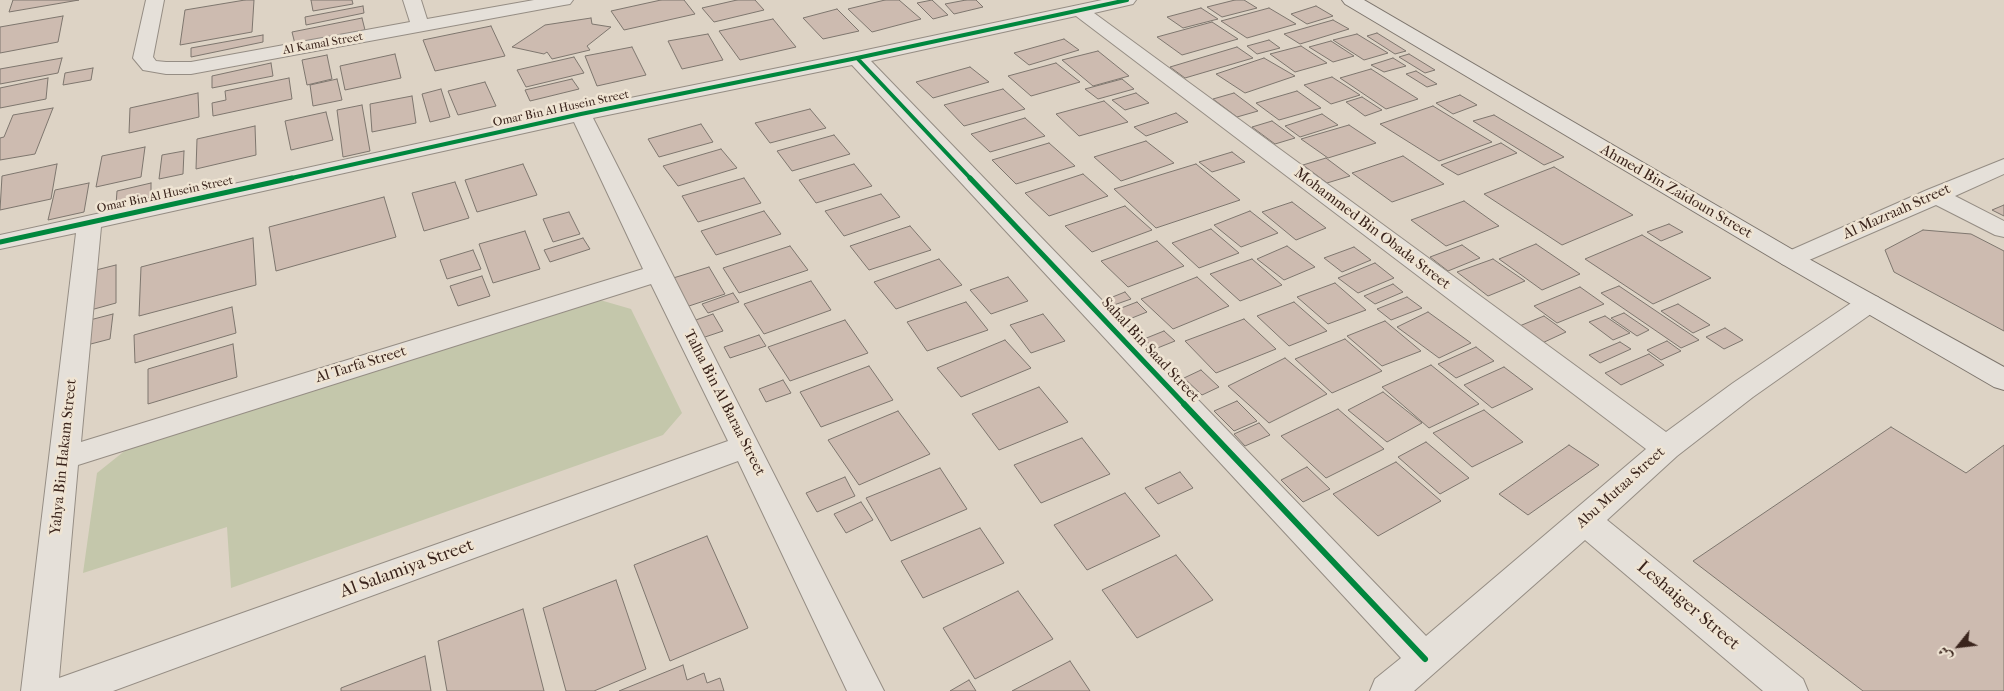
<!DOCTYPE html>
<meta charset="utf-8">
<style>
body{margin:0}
#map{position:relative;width:2004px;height:691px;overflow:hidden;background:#ddd3c5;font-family:"IM FELL French Canon",Amiri,serif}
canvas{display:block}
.north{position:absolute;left:1934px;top:621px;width:50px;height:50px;-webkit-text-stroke:4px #efe4d3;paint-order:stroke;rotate:241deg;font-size:14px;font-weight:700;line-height:20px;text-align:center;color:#3a241c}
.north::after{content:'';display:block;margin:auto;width:18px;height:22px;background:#3a241c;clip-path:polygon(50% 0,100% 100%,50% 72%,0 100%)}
</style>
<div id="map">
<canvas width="2004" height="691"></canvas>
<div class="north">ش</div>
</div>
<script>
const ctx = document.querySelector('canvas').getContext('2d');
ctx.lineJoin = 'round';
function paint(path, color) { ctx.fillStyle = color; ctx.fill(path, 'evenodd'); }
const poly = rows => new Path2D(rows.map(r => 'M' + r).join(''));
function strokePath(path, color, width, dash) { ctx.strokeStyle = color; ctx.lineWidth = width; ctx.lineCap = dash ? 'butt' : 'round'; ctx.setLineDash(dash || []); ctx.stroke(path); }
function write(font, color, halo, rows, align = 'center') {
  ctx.font = font + ' "IM FELL French Canon",serif'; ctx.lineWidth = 5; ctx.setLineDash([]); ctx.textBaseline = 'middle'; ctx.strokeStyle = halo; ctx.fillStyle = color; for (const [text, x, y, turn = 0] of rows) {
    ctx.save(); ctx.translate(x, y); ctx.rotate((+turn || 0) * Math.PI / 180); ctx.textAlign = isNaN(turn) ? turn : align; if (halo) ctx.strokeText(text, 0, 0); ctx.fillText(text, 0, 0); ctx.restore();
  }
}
paint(poly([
 [600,300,631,309,682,413,663,435,231,588,227,527,83,573,97,473,132,445]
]), '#c4c7ab');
const building = poly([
 [13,0,79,0,9,12,13,0],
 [245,0,254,0,252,32,180,45,185,10,245,0],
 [311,0,352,0,353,4,313,11,311,0],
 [661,0,684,0,695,14,624,30,611,11,661,0],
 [737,0,755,0,764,10,714,22,702,8,737,0],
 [885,0,899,0,921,19,872,32,848,9,885,0],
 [932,0,948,15,933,19,917,3,932,0],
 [966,0,976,0,983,7,954,14,945,4,966,0],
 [1235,0,1244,0,1257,8,1222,17,1207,7,1235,0],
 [363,6,364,13,306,25,305,17,363,6],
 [1316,6,1333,16,1307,24,1291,14,1316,6],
 [1201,8,1218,19,1183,28,1167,17,1201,8],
 [1269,8,1296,24,1247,38,1221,21,1269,8],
 [837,9,859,31,823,39,803,18,837,9],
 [63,16,58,42,0,53,0,27,63,16],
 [362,18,365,30,295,44,292,32,362,18],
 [591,18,592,24,611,27,587,46,590,50,552,59,547,52,544,54,512,47,545,25,591,18],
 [773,19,796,47,740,60,719,31,773,19],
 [1333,20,1349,29,1300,44,1284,34,1333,20],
 [1212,22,1238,39,1182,55,1157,37,1212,22],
 [491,26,505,56,435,71,423,40,491,26],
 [1377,33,1406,51,1395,54,1367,36,1377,33],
 [708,34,723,60,682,69,668,41,708,34],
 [1357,34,1388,53,1364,60,1333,40,1357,34],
 [263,35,263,42,191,57,191,48,263,35],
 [1064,39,1079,50,1029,65,1014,53,1064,39],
 [1269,40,1280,48,1257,54,1247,46,1269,40],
 [1331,41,1354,56,1333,62,1309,47,1331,41],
 [1301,46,1327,63,1295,72,1270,54,1301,46],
 [632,47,646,75,597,86,585,56,632,47],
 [1237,47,1253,58,1185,78,1170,67,1237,47],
 [1098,51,1129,76,1093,86,1062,60,1098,51],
 [395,54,401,78,345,90,340,66,395,54],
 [1409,54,1435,70,1425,73,1399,57,1409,54],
 [327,55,332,79,307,85,302,60,327,55],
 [574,57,584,73,526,87,517,70,574,57],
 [62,58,58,73,0,84,0,69,62,58],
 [1264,58,1295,76,1245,93,1216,74,1264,58],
 [1393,58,1406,66,1384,72,1371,65,1393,58],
 [271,63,273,76,212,88,212,76,271,63],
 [1056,63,1080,82,1031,96,1008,76,1056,63],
 [970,67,989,82,933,98,916,82,970,67],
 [93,68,91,80,63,85,65,73,93,68],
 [1371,69,1418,99,1386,109,1340,78,1371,69],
 [1416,71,1437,84,1427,87,1406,74,1416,71],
 [1332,77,1360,95,1331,104,1304,85,1332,77],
 [48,78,46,99,0,108,0,88,48,78],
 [289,78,292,99,213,116,212,103,226,100,225,91,289,78],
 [337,79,342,100,313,106,310,85,337,79],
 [572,79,579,89,530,101,525,90,572,79],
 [1122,79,1134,89,1098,99,1085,89,1122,79],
 [485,82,496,106,458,115,448,91,485,82],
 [441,89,450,117,430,122,422,94,441,89],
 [1003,89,1025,109,964,126,944,105,1003,89],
 [1297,91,1321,108,1279,120,1256,103,1297,91],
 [198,93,199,117,129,133,130,108,198,93],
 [1136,93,1149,103,1125,110,1112,100,1136,93],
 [1234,93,1258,111,1237,117,1213,99,1234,93],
 [1460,95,1477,105,1453,114,1436,103,1460,95],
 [412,96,416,123,372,132,370,104,412,96],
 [1362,97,1382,110,1365,116,1346,102,1362,97],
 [1104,101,1128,122,1079,136,1056,114,1104,101],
 [362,105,370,151,343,157,337,110,362,105],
 [1433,106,1492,142,1439,161,1380,124,1433,106],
 [53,108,35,154,0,160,0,138,4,137,13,115,53,108],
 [810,109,826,128,770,143,755,123,810,109],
 [326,112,333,140,291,150,285,121,326,112],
 [1176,113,1188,122,1146,136,1134,127,1176,113],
 [1322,114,1338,125,1300,137,1285,126,1322,114],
 [1494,115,1564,157,1544,165,1473,121,1494,115],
 [1025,118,1045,136,990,152,971,134,1025,118],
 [1272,121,1295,138,1275,144,1252,127,1272,121],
 [701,124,713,142,659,157,648,139,701,124],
 [1349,125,1376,143,1328,158,1301,139,1349,125],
 [255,126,256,155,196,169,197,139,255,126],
 [834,135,850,154,792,171,777,151,834,135],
 [1146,141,1174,163,1121,181,1094,157,1146,141],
 [1049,143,1075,166,1016,184,992,160,1049,143],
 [1501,143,1517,153,1458,175,1441,165,1501,143],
 [145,147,141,177,96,187,102,156,145,147],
 [721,149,737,168,678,186,663,166,721,149],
 [184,151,183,174,159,179,162,155,184,151],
 [1232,152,1245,162,1212,172,1199,162,1232,152],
 [1403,156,1444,184,1392,202,1352,173,1403,156],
 [1326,158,1350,176,1327,183,1303,165,1326,158],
 [57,164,51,199,0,210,2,176,57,164],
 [523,164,537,195,477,212,465,180,523,164],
 [854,164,872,186,816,203,799,180,854,164],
 [1196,164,1240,200,1156,228,1114,189,1196,164],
 [1554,167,1633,215,1562,245,1484,194,1554,167],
 [1083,174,1108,196,1049,216,1025,193,1083,174],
 [744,178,761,203,698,222,682,196,744,178],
 [455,182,469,218,424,231,412,193,455,182],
 [89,183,84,212,48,220,55,190,89,183],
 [151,183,151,197,116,205,117,191,151,183],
 [881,194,900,217,844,236,825,211,881,194],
 [384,197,396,237,276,271,269,227,384,197],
 [1464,201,1499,226,1446,246,1411,220,1464,201],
 [1292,202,1326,228,1296,240,1262,212,1292,202],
 [2004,205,2004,216,1992,210,2004,205],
 [1125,206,1152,230,1092,252,1065,226,1125,206],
 [764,211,781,234,716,255,701,231,764,211],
 [1250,211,1278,233,1241,247,1214,225,1250,211],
 [569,212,580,234,553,242,543,219,569,212],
 [1669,224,1683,232,1661,241,1647,232,1669,224],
 [910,226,931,250,869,270,850,246,910,226],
 [1211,229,1239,253,1199,268,1172,243,1211,229],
 [1923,230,1971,234,2004,251,2004,331,1894,272,1885,250,1923,230],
 [525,231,540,269,493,283,479,244,525,231],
 [1642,235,1711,278,1653,304,1585,259,1642,235],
 [253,238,256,285,139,316,141,267,253,238],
 [583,238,590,249,550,262,544,250,583,238],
 [1157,241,1184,266,1128,287,1101,261,1157,241],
 [1536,244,1580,274,1542,290,1499,259,1536,244],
 [1462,245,1480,258,1448,271,1430,257,1462,245],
 [790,246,808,270,739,293,723,268,790,246],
 [1287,246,1315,267,1284,280,1257,259,1287,246],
 [1354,247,1371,260,1342,272,1324,258,1354,247],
 [473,250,481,269,447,279,440,260,473,250],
 [939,259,962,285,896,309,874,282,939,259],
 [1252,259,1282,285,1240,301,1210,274,1252,259],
 [1493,259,1525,281,1488,296,1457,272,1493,259],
 [1375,263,1394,278,1358,293,1338,278,1375,263],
 [116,265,116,303,87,311,88,272,116,265],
 [709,267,725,294,686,307,670,279,709,267],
 [482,276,490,296,458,306,450,286,482,276],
 [1008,277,1028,301,991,314,970,290,1008,277],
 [1197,277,1229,306,1173,329,1141,299,1197,277],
 [811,281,831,310,764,334,744,304,811,281],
 [1335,283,1366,310,1328,324,1297,297,1335,283],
 [1393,284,1403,292,1375,304,1364,296,1393,284],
 [1619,286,1699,340,1681,348,1601,293,1619,286],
 [1580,287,1604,304,1557,323,1534,306,1580,287],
 [1125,292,1131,299,1111,306,1105,300,1125,292],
 [733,293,739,302,708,313,702,304,733,293],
 [1407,297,1422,308,1391,320,1377,309,1407,297],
 [966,302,988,330,927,351,907,322,966,302],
 [1137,302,1147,312,1127,320,1116,310,1137,302],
 [1294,302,1327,331,1289,346,1257,316,1294,302],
 [1678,304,1710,325,1693,333,1661,311,1678,304],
 [232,307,236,333,135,363,134,335,232,307],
 [1428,312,1471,343,1439,358,1397,327,1428,312],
 [1624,313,1649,330,1637,336,1611,318,1624,313],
 [113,314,110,339,83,346,86,321,113,314],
 [713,314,723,331,699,339,690,322,713,314],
 [1043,314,1065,341,1031,353,1010,325,1043,314],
 [1544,316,1566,332,1540,344,1517,327,1544,316],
 [1605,316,1630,333,1613,340,1589,322,1605,316],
 [1244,319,1276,349,1216,373,1185,341,1244,319],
 [845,320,868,353,790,381,768,347,845,320],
 [1385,321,1421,351,1382,366,1347,336,1385,321],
 [1725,328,1743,340,1724,349,1706,337,1725,328],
 [1164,331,1175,341,1155,349,1144,339,1164,331],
 [759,335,766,346,730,358,724,347,759,335],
 [1345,339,1382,371,1332,393,1295,359,1345,339],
 [1005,340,1031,368,961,397,937,368,1005,340],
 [1667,341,1681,351,1661,360,1647,350,1667,341],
 [1620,342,1631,349,1600,363,1589,355,1620,342],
 [233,344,237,377,148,404,148,369,233,344],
 [1476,347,1494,361,1456,378,1438,364,1476,347],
 [1649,354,1664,365,1621,385,1605,373,1649,354],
 [1285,358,1327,394,1269,423,1228,386,1285,358],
 [1431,365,1479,404,1429,428,1382,387,1431,365],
 [869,366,893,400,821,427,800,392,869,366],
 [1504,367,1533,389,1492,408,1464,385,1504,367],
 [1201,370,1219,387,1202,395,1184,378,1201,370],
 [783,380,791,393,766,402,759,389,783,380],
 [1039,387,1068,422,999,450,972,414,1039,387],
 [1383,392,1422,423,1387,442,1348,410,1383,392],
 [1237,401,1257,421,1234,431,1214,411,1237,401],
 [1338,409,1384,449,1326,478,1281,436,1338,409],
 [1484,410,1523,442,1472,467,1433,433,1484,410],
 [898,411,930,454,859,485,828,440,898,411],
 [1259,423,1270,435,1245,446,1234,434,1259,423],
 [1891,427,1966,473,2004,445,2004,691,1863,691,1693,561,1891,427],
 [1082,438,1110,474,1041,503,1014,465,1082,438],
 [1426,442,1469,478,1440,494,1398,457,1426,442],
 [1569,445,1599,465,1528,515,1499,494,1569,445],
 [1396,462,1441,501,1378,536,1333,494,1396,462],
 [1307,467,1330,489,1303,502,1281,480,1307,467],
 [940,468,967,509,891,541,866,498,940,468],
 [1180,472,1193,488,1158,504,1145,488,1180,472],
 [845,477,855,496,817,512,806,493,845,477],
 [1125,493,1160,536,1087,570,1054,525,1125,493],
 [861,502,873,520,846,533,834,514,861,502],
 [980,528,1004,563,923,598,901,561,980,528],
 [707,536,748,628,670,661,634,565,707,536],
 [1176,555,1213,600,1137,638,1102,590,1176,555],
 [616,580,646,669,594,691,566,691,543,608,616,580],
 [1018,591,1053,639,975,679,943,628,1018,591],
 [523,609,544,691,447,691,438,641,523,609],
 [425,656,431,691,341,691,341,688,425,656],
 [1070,661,1090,691,1012,691,1070,661],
 [683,665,687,680,704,673,707,683,720,678,724,691,619,691,683,665],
 [969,680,976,691,950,691,969,680]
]);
paint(building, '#cdbbb0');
strokePath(building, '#7e766e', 1);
const street = poly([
 [146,0,164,0,153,57,156,61,166,62,191,62,410,22,403,0,421,0,427,19,534,0,573,0,570,4,564,5,191,74,166,74,143,70,133,58,146,0],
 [1102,0,1136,0,1133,4,1094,13,1666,432,1733,383,1860,297,1869,295,1878,297,1882,303,1878,309,1753,397,1677,456,1607,520,1803,679,1808,691,1763,691,1585,540,1414,691,1370,691,1375,679,1401,658,852,65,593,118,884,691,847,691,738,461,113,691,21,691,76,233,0,249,0,235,581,108,857,52,1102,0],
 [1076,16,1646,449,1426,636,871,61,1076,16],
 [574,122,643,269,81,442,101,227,574,122],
 [651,284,728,441,59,678,78,465,651,284],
 [2004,159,2004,174,1955,196,2004,221,2004,237,1995,235,1936,205,1800,264,1791,267,1782,264,1778,259,1782,254,1927,190,2004,159]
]);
const secondary = poly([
 [1342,0,1364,0,1800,254,2004,367,2004,390,1994,387,1782,264,1345,4,1342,0]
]);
strokePath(street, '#958d84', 2);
strokePath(secondary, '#7e766e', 2);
paint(street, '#e5e0d9');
paint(secondary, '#e5e0d9');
strokePath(poly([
 [857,58,971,179],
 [287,179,581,114,857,58,1127,0]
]), '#00873e', 4);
strokePath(poly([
 [970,178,1185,405],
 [0,242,292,178]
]), '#00873e', 5);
strokePath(poly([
 [1184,404,1425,659]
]), '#00873e', 6);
write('12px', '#3a241c', '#efe4d3', [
 ["Al Kamal Street",323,44,-10],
 ["Omar Bin Al Husein Street",561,109,-12],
 ["Omar Bin Al Husein Street",165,195,-12]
]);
write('15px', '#3a241c', '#efe4d3', [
 ["Ahmed Bin Zaidoun Street",1676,192,30],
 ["Al Mazraah Street",1897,212,-24],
 ["Mohammed Bin Obada Street",1372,229,37],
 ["Sahal Bin Saad Street",1150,350,47],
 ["Al Tarfa Street",361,365,-17],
 ["Talha Bin Al Baraa Street",724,403,63],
 ["Yahya Bin Hakam Street",64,457,-84],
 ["Abu Mutaa Street",1621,488,-42]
]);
write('18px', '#3a241c', '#efe4d3', [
 ["Al Salamiya Street",407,569,-20],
 ["Leshaiger Street",1688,606,40]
]);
</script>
